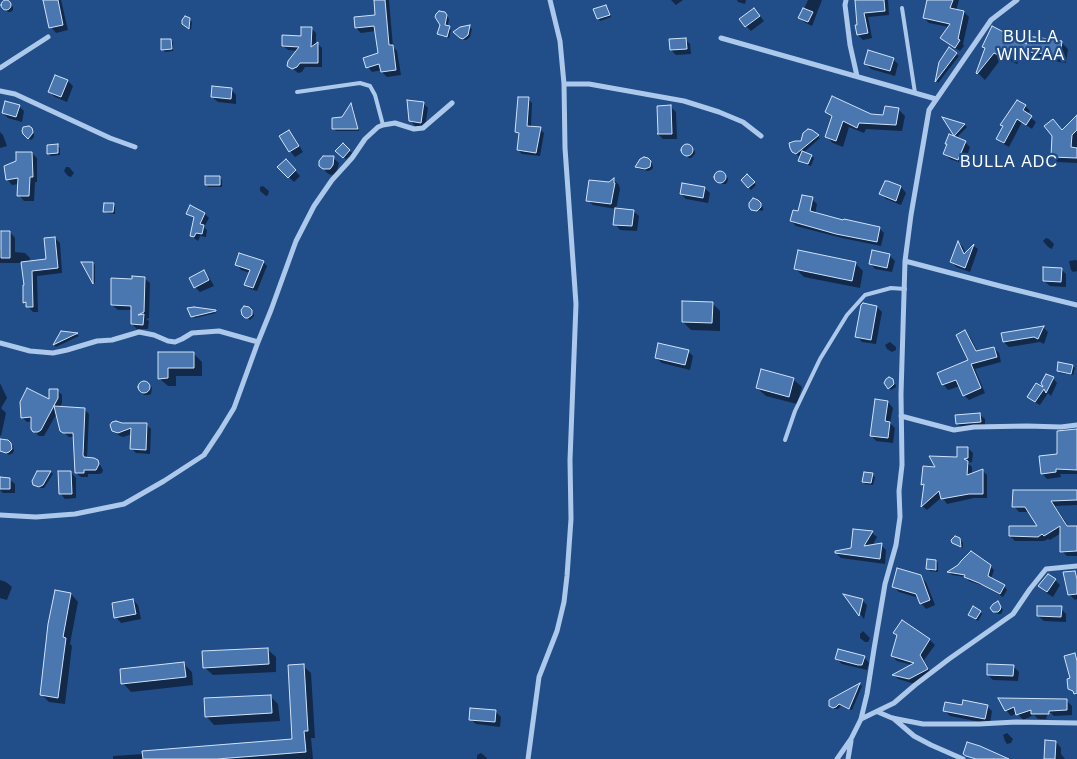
<!DOCTYPE html>
<style>
body{margin:0}
canvas{display:block;background:#214d88}
</style>
<canvas width="1077" height="759"></canvas>
<script>
const ctx = document.querySelector('canvas').getContext('2d');
ctx.lineJoin = 'round';
function paint(path, color) { ctx.fillStyle = color; ctx.fill(path, 'evenodd'); }
const poly = rows => new Path2D(rows.map(r => 'M' + r).join(''));
function strokePath(path, color, width, dash) { ctx.strokeStyle = color; ctx.lineWidth = width; ctx.lineCap = dash ? 'butt' : 'round'; ctx.setLineDash(dash || []); ctx.stroke(path); }
function write(font, color, halo, rows, align = 'center') {
  ctx.font = font + ' Helvetica,sans-serif'; ctx.lineWidth = 4.5; ctx.setLineDash([]); ctx.textBaseline = 'middle'; ctx.strokeStyle = halo; ctx.fillStyle = color; for (const [text, x, y, turn = 0] of rows) {
    ctx.save(); ctx.translate(x, y); ctx.rotate((+turn || 0) * Math.PI / 180); ctx.textAlign = isNaN(turn) ? turn : align; if (halo) ctx.strokeText(text, 0, 0); ctx.fillText(text, 0, 0); ctx.restore();
  }
}
paint(poly([
 [44,0,61,0,68,30,56,33,51,27],
 [376,0,389,0,393,47,397,51,401,75,387,77,382,72,382,70,372,72,368,67,379,54,376,31,361,33,356,28,376,16],
 [671,0,683,0,676,5],
 [737,0,746,0,745,4,738,2],
 [808,0,822,0,812,26,804,22,800,18],
 [856,0,888,0,889,15,868,17,872,38,863,40,858,35],
 [942,0,959,0,956,11,964,12,969,17,963,44,964,46,960,51,947,43,942,38,949,27,929,23,924,18],
 [4,2,8,2,13,7,13,10,11,12,8,12,1,8],
 [606,6,608,8,611,17,600,21,598,18],
 [447,15,449,20,447,27,451,30,449,38,441,36,439,34],
 [759,15,764,21,751,31,746,26],
 [190,19,192,22,191,30,183,23],
 [469,27,472,29,470,37,466,40,463,40,455,32],
 [311,28,316,33,316,45,318,44,322,48,322,67,305,67,302,72,298,73,289,65,298,51,288,50,283,46,302,38],
 [685,39,690,44,691,54,676,55,671,50],
 [171,40,173,42,173,51,165,52,163,49],
 [1061,42,1068,49,1066,63,1021,56,1017,64,1007,59,1005,61,1001,59,985,80,978,73,986,49,984,47,1028,46],
 [950,49,959,56,938,83,937,81,940,62],
 [893,59,898,64,895,76,871,69,865,63],
 [56,76,68,81,73,86,67,102,55,97,49,92],
 [231,89,236,95,236,104,218,102,212,97],
 [528,99,532,103,531,127,540,129,544,133,540,156,522,154,518,150,520,135,516,132],
 [423,103,428,108,425,127,415,126,410,120],
 [351,105,353,107,359,131,336,131,334,129,343,119],
 [19,106,24,111,22,122,8,118,3,113],
 [670,106,676,112,677,139,663,139,658,134],
 [1025,106,1030,111,1027,115,1036,122,1032,129,1022,122,1009,147,1002,143,997,138,1004,127,1002,125],
 [898,109,905,116,902,131,866,129,864,133,849,127,843,147,833,143,826,137,832,118,826,112,884,116],
 [1077,116,1077,163,1058,162,1052,157,1062,131],
 [945,119,965,125,967,127,957,137],
 [28,128,34,134,34,137,31,140,26,137],
 [812,131,820,138,803,153,811,156,814,158,811,166,802,163,800,160,801,157,795,154,802,143],
 [0,132,3,135,7,146,0,148],
 [289,132,294,137,303,152,295,157,290,151,281,136],
 [965,142,970,147,964,164,950,159,945,154],
 [343,145,352,153,346,159,337,151],
 [686,145,690,146,695,151,695,154,691,158,689,158,682,151,683,148],
 [57,146,60,148,60,155,51,156,48,153],
 [32,153,37,158,37,182,35,182,34,201,24,201,19,195,19,184,12,185,7,179],
 [333,158,339,163,337,171,335,174,331,175,327,173,322,167],
 [649,160,652,163,653,168,651,170,648,171,639,169,636,167],
 [286,161,300,176,294,182,279,167],
 [66,167,69,167,74,173,71,177,68,176,64,171],
 [719,172,722,172,728,178,728,180,726,184,723,184,715,180,717,173],
 [747,176,756,185,751,190,742,180],
 [219,177,222,180,222,187,208,187,206,185],
 [614,180,619,185,620,189,616,209,593,205,588,200],
 [888,182,901,187,906,193,901,205,886,199,881,194],
 [263,186,269,191,268,195,266,196,260,191,260,187],
 [704,188,710,193,708,203,686,199,681,194],
 [812,199,817,204,815,214,879,228,884,233,881,246,842,238,796,226,791,221],
 [758,201,763,207,763,210,762,211,752,209],
 [113,205,115,207,115,214,107,213,105,211],
 [190,207,205,214,209,218,204,227,207,230,206,237,200,236,198,241,191,236,195,219,187,213],
 [633,211,639,216,637,231,620,230,615,224],
 [10,232,15,238,15,252,25,253,30,258,30,262,47,260,55,238,60,243,62,273,37,276,38,312,33,312,24,302,25,286,23,263,0,263,0,250,2,250],
 [1046,238,1049,239,1054,244,1052,249,1048,247,1043,241],
 [959,243,963,247,966,254,974,246,978,249,970,272,956,267,952,262],
 [889,255,895,261,892,272,875,269,870,263],
 [1076,260,1077,261,1077,271,1073,272,1071,270,1069,261],
 [263,262,267,266,257,291,250,289,246,284,250,273,241,270,237,265],
 [83,263,93,263,95,265,95,284],
 [855,263,863,271,860,288,804,277,795,268],
 [1061,269,1066,274,1066,287,1050,286,1044,281],
 [204,272,209,277,214,286,200,292,195,287],
 [144,278,150,283,149,318,146,319,149,321,148,329,137,329,132,324,132,310,118,310,112,305,133,280],
 [712,303,720,311,720,331,691,330,683,322],
 [877,307,882,312,876,344,862,342,857,336],
 [194,308,215,312,216,313,195,318,192,316],
 [248,308,254,314,254,316,250,320,246,317],
 [1043,327,1048,332,1044,344,1040,342,1009,347,1004,342],
 [61,332,78,335,79,336,56,347,54,345],
 [965,332,970,337,978,352,994,348,999,353,1001,362,975,369,985,393,969,400,964,395,960,386,948,390,943,384,970,360],
 [890,342,896,347,896,350,892,352,887,349,885,345],
 [688,351,693,356,690,370,662,363,656,358],
 [193,353,202,362,202,376,176,376,176,386,168,386,159,378,159,354],
 [1073,366,1075,368,1073,375,1060,373,1058,371],
 [1053,378,1057,383,1051,396,1048,393,1040,405,1033,401,1028,397,1036,385,1046,390],
 [793,379,802,387,797,404,766,396,757,388],
 [892,380,895,383,896,387,891,390,889,388],
 [144,382,149,385,152,387,151,394,148,395,144,395,139,388,140,385],
 [0,383,7,398,1,408,6,413,1,436,0,435],
 [57,390,62,395,62,403,59,408,84,409,89,414,87,459,96,460,100,465,103,470,102,473,99,474,88,474,88,477,81,477,76,473,75,437,69,437,61,430,57,413,44,436,39,436,34,431,32,421,27,422,22,417,50,401],
 [888,402,893,408,890,423,895,428,893,443,876,441,871,435],
 [979,414,985,419,985,427,963,429,957,424],
 [122,424,146,424,151,429,150,454,136,453,132,449,132,434,123,437,118,435,113,430],
 [1077,431,1077,474,1060,474,1061,477,1047,479,1042,473,1059,455],
 [10,444,13,446,14,450,13,453,9,455,2,450],
 [968,448,973,453,972,462,968,463,972,467,972,474,982,470,987,475,987,498,974,498,947,504,942,497,927,510,922,506,925,487,923,484,924,467,937,468,958,458],
 [38,472,51,472,53,474,44,488,39,488,33,483],
 [71,472,76,478,76,498,65,499,60,493],
 [872,475,875,477,873,485,865,484,863,481],
 [0,479,9,479,15,484,15,493,3,493,0,490],
 [1077,491,1077,505,1055,506,1069,527,1077,527,1077,556,1067,556,1062,551,1061,533,1050,540,1048,539,1044,541,1015,541,1010,536,1040,528,1030,512,1019,512,1014,506],
 [854,531,872,533,877,537,872,546,881,545,886,550,885,564,841,558,836,553,852,549],
 [957,537,963,543,963,548,956,545,953,542],
 [936,561,938,563,938,572,930,571,927,569],
 [990,566,994,570,991,579,1004,586,1007,590,1003,597,984,586,969,581,966,577,952,575,949,572],
 [1074,572,1077,575,1077,599,1075,600,1069,594],
 [920,576,926,582,935,605,926,609,921,603,919,598,899,592,894,587],
 [0,580,6,582,12,587,7,600,0,598],
 [1055,580,1060,585,1053,597,1045,592,1039,586],
 [56,592,71,594,78,602,70,644,72,646,65,704,49,702,42,695],
 [846,596,862,600,867,605,864,619],
 [133,600,138,605,141,619,121,623,116,617],
 [998,602,1003,610,1001,614,997,614,991,608],
 [1061,609,1066,614,1066,622,1044,621,1038,616],
 [980,612,982,614,978,621,972,617],
 [902,622,930,640,935,645,924,660,932,675,915,684,898,679,894,675,912,665,897,661,892,656,898,636,895,633],
 [863,631,870,638,868,642,865,642,860,638,860,634],
 [267,649,276,657,276,672,213,675,204,667],
 [864,657,869,663,867,670,842,664,837,659],
 [183,663,192,672,193,685,131,692,123,683],
 [303,666,311,673,315,738,311,738,313,759,113,759,113,756,144,754,293,740],
 [1013,666,1019,672,1018,681,993,680,988,675],
 [860,685,862,686,852,710,841,706,838,709,834,709,832,707,830,701],
 [270,696,278,704,280,721,214,725,206,716],
 [1000,700,1066,700,1072,706,1072,715,1054,716,1051,713,1048,713,1046,719,1038,719,1034,715,1023,720,1017,713,1011,716,1006,710],
 [987,706,992,711,990,724,950,716,945,711,963,707],
 [496,712,501,717,500,727,476,724,470,719],
 [1007,733,1013,739,1011,743,1007,744,1005,741,1003,735],
 [1056,742,1061,748,1061,754,1065,759,1045,759],
 [481,753,486,757,487,759,477,759,477,755]
]), '#0007');
const building = poly([
 '1 5a5 5 0 1 1 10 0a5 5 0 1 1-10 0Z',
 [43,0,58,0,63,25,49,28,43,0],
 [374,0,385,0,389,45,393,45,396,70,381,72,379,64,366,68,363,58,378,53,374,26,355,28,354,17,375,15,374,0],
 [855,0,884,0,885,11,864,13,868,33,857,35,855,25,857,25,855,0],
 [927,0,953,0,950,8,964,11,958,39,960,40,955,48,940,38,950,24,923,18,927,0],
 [606,5,610,15,597,19,593,9,606,5],
 [754,8,760,16,745,27,739,19,754,8],
 [803,8,813,12,808,22,798,18,803,8],
 [439,11,445,12,447,15,445,25,450,26,447,37,437,34,440,25,435,17,436,14,439,11],
 [185,16,190,18,189,29,182,24,182,20,185,16],
 [470,25,468,35,463,39,460,38,453,32,460,27,470,25],
 [992,26,1027,44,1028,36,1062,41,1060,56,1014,50,1009,58,1000,53,998,55,994,53,977,74,976,73,985,48,982,47,992,26],
 [301,27,312,27,311,47,318,42,318,63,300,63,297,67,292,69,287,66,288,61,299,47,282,46,282,35,301,36,301,27],
 [686,38,687,49,670,50,669,39,686,38],
 [161,39,171,39,172,49,161,50,161,39],
 [949,47,957,53,935,82,939,62,949,47],
 [868,50,894,58,890,71,864,64,868,50],
 [55,75,68,80,61,97,48,92,55,75],
 [212,86,232,88,231,99,211,97,212,86],
 [832,96,871,114,883,115,885,106,899,108,896,125,859,123,857,128,843,121,836,141,825,137,832,116,825,112,832,96],
 [518,97,529,97,527,126,541,127,536,153,517,150,519,133,515,132,518,97],
 [407,100,424,102,421,123,409,121,407,100],
 [1017,100,1026,105,1023,110,1032,116,1026,125,1017,119,1004,143,996,139,1003,126,1000,125,1017,100],
 [5,101,20,105,16,117,2,113,5,101],
 [351,103,358,129,332,129,332,118,342,117,351,103],
 [671,105,672,134,657,134,658,133,657,106,671,105],
 [1077,115,1077,130,1072,135,1071,147,1077,148,1077,158,1051,157,1052,136,1044,126,1053,119,1062,130,1077,115],
 [942,117,965,124,954,136,942,117],
 [29,126,32,128,33,132,32,134,28,139,23,134,22,131,23,127,29,126],
 [808,129,812,130,819,135,796,154,792,152,790,148,789,143,795,141,801,141,803,133,808,129],
 [289,130,299,146,289,152,279,136,289,130],
 [949,134,966,141,958,160,943,154,947,144,945,144,949,134],
 [343,143,350,150,343,158,335,151,343,143],
 '681 150a6 6 0 1 1 12 0a6 6 0 1 1-12 0Z',
 [58,144,58,153,47,154,47,145,58,144],
 [802,151,812,155,808,164,798,161,802,151],
 [16,152,32,152,33,177,30,177,29,196,17,196,18,178,6,180,4,166,16,161,16,152],
 [323,156,334,156,333,165,330,169,323,169,319,166,319,161,323,156],
 [644,157,648,158,651,161,650,167,645,169,635,167,640,159,644,157],
 [286,159,296,170,288,178,277,167,286,159],
 '714 177a6 6 0 1 1 12 0a6 6 0 1 1-12 0Z',
 [747,174,755,182,748,188,741,180,747,174],
 [205,176,220,176,220,185,205,185,205,176],
 [614,178,614,183,615,183,611,204,586,201,589,180,609,182,614,178],
 [885,181,888,181,901,186,896,201,879,194,885,181],
 [682,183,705,187,703,198,680,194,682,183],
 [802,195,813,197,810,211,843,220,844,219,880,227,877,242,836,234,790,221,793,210,798,211,802,195],
 [753,198,758,200,761,203,761,207,757,211,751,210,749,207,749,203,753,198],
 [104,203,114,203,113,212,103,212,104,203],
 [190,205,205,213,200,224,204,225,202,234,196,233,194,237,190,236,194,217,186,214,190,205],
 [615,208,634,210,632,226,613,225,615,208],
 [1,231,10,231,10,258,1,258,1,231],
 [55,237,58,268,32,271,33,307,26,307,26,302,23,303,23,285,24,285,21,262,46,259,44,238,55,237],
 [958,241,964,254,974,244,965,268,950,262,958,241],
 [798,250,856,262,852,281,794,269,798,250],
 [872,250,890,254,887,268,869,264,872,250],
 [239,253,264,261,253,288,244,285,250,270,235,265,239,253],
 [81,262,93,262,93,284,81,262],
 [1043,267,1062,268,1061,282,1043,281,1043,267],
 [204,270,209,280,194,288,189,278,204,270],
 [132,276,145,277,144,312,138,315,144,314,143,325,131,324,131,306,111,305,111,278,132,279,132,276],
 [682,301,713,302,712,323,682,322,682,301],
 [863,303,877,306,871,340,855,337,861,305,863,303],
 [244,306,249,307,252,310,252,315,248,318,245,318,242,315,241,310,244,306],
 [194,307,216,310,216,311,191,317,187,308,194,307],
 [1044,326,1038,339,1034,337,1003,342,1001,333,1044,326],
 [965,330,976,351,994,347,997,357,971,364,981,388,963,396,956,380,942,385,937,373,968,360,956,335,965,330],
 [61,331,78,333,53,345,61,331],
 [658,343,689,350,685,365,655,358,658,343],
 [158,352,194,352,194,368,168,368,168,378,158,379,158,352],
 [1058,362,1073,365,1071,374,1057,371,1058,362],
 [761,369,794,378,789,397,756,388,761,369],
 [1046,374,1054,377,1046,393,1044,389,1035,402,1027,397,1036,383,1043,387,1041,383,1046,374],
 [889,377,893,379,894,384,892,386,888,389,884,383,886,379,889,377],
 '138 387a6 6 0 1 1 12 0a6 6 0 1 1-12 0Z',
 [27,388,49,399,49,389,58,389,58,398,41,430,38,432,33,432,31,429,31,417,21,418,20,402,27,388],
 [875,399,888,401,885,421,890,422,888,438,870,436,875,399],
 [54,406,85,408,83,455,84,457,94,458,98,460,99,464,96,470,84,470,84,473,75,473,73,433,63,433,60,431,54,406],
 [980,413,981,422,956,424,955,415,980,413],
 [116,421,122,423,147,423,146,450,130,449,131,428,118,433,112,431,110,425,112,422,116,421],
 [1077,429,1077,470,1056,469,1056,472,1041,474,1039,456,1057,454,1057,431,1077,429],
 [0,439,8,440,11,443,12,449,9,452,6,453,0,451,0,439],
 [957,447,968,447,968,458,964,459,968,461,967,475,983,469,983,494,969,494,941,499,939,491,921,507,924,484,921,485,923,466,935,467,929,456,957,457,957,447],
 [37,471,51,471,43,485,39,487,33,485,32,481,37,471],
 [58,471,71,471,72,494,59,494,58,471],
 [864,472,873,473,871,483,862,482,864,472],
 [0,477,10,478,10,489,0,489,0,477],
 [1013,490,1077,490,1077,500,1051,501,1067,526,1077,526,1077,551,1060,552,1060,526,1044,536,1042,534,1038,537,1009,536,1009,526,1037,526,1025,507,1012,507,1013,490],
 [853,529,873,531,864,546,882,543,880,559,835,553,835,551,851,548,853,529],
 [955,536,960,538,961,547,952,543,951,540,955,536],
 [971,551,991,565,988,576,1005,585,1000,594,979,583,964,577,965,575,947,572,958,565,961,561,971,551],
 [927,559,936,560,936,570,926,569,927,559],
 [897,568,921,575,930,600,920,604,916,594,892,587,897,568],
 [1075,571,1077,579,1077,594,1068,595,1063,572,1075,571],
 [1048,574,1056,579,1047,592,1038,586,1048,574],
 [55,590,71,593,63,637,66,638,58,698,40,695,48,624,55,590],
 [843,594,863,599,859,616,843,594],
 [133,599,136,614,114,618,112,603,133,599],
 [998,601,1001,607,1000,610,998,612,993,612,990,608,993,604,998,601],
 [973,606,981,611,976,619,968,615,973,606],
 [1037,606,1062,606,1061,617,1037,616,1037,606],
 [902,620,930,639,920,655,928,669,909,679,892,675,914,663,891,656,897,635,893,633,902,620],
 [268,648,269,664,203,668,202,651,268,648],
 [838,649,865,656,862,665,858,665,835,659,838,649],
 [1075,653,1077,661,1077,693,1074,694,1073,691,1068,689,1067,679,1070,678,1064,656,1075,653],
 [184,662,186,677,121,684,120,669,184,662],
 [304,664,308,731,304,731,306,752,217,759,143,759,142,751,292,739,288,665,304,664],
 [987,664,1014,665,1013,676,987,675,987,664],
 [860,683,849,709,839,704,836,707,833,708,829,706,829,700,860,683],
 [271,695,272,713,205,717,204,698,271,695],
 [998,698,1067,699,1067,710,1049,711,1049,714,1031,714,1031,710,1016,715,1014,707,1005,711,998,698],
 [963,700,988,705,985,719,943,711,945,702,962,705,963,700],
 [470,708,496,710,495,722,469,720,470,708],
 [1045,740,1056,741,1055,759,1044,759,1045,740],
 [967,742,980,746,1009,759,976,759,966,756,963,754,967,742]
]);
paint(building, '#4a77b0');
strokePath(building, '#d0e2f8', 1);
strokePath(poly([
 [902,8,915,93],
 [297,92,360,83,370,86,375,95,383,125],
 [785,440,795,411,820,359,847,315,865,295,891,288,905,289]
]), '#acc8ea', 4);
strokePath(poly([
 [550,0,560,41,564,84,589,84,684,101,719,112,743,122,761,136],
 [846,0,845,5,850,45,857,76],
 [721,38,936,99],
 [0,68,48,37],
 [0,91,15,94,110,138,135,147],
 [905,261,1000,286,1077,305],
 [0,343,30,351,53,353,67,350,97,341,112,340,139,332,154,335,168,341,175,342,182,339,192,333,219,331,258,342],
 [901,416,954,430,974,427,1027,426,1061,427,1077,425],
 [0,515,36,517,75,514,124,504,164,481,204,455,220,431,234,408,258,342,271,310,296,241,314,206,332,180,352,158,365,139,378,127,383,125,395,123,414,129,423,128,452,103],
 [878,712,892,718,923,724,979,724,1016,722,1077,723],
 [893,718,914,736,931,745,963,759],
 [861,719,894,703,915,685,949,659,1013,614,1030,589,1046,569,1077,566],
 [528,759,539,677,557,631,564,602,567,576,571,519,570,460,576,304,565,148,564,84],
 [837,759,851,739,861,719,867,694,874,649,885,584,896,545,900,517,899,491,902,465,901,394,905,261,911,215,929,110,991,20,1017,0],
 [848,759,851,741]
]), '#acc8ea', 5);
ctx.letterSpacing = '1px';
write('16px', '#fff', '#214d88', [
 ["BULLA",1031,38],
 ["WINZAA",1031,56],
 ["BULLA ADC",1009,163]
]);
ctx.letterSpacing = '0px';
</script>
